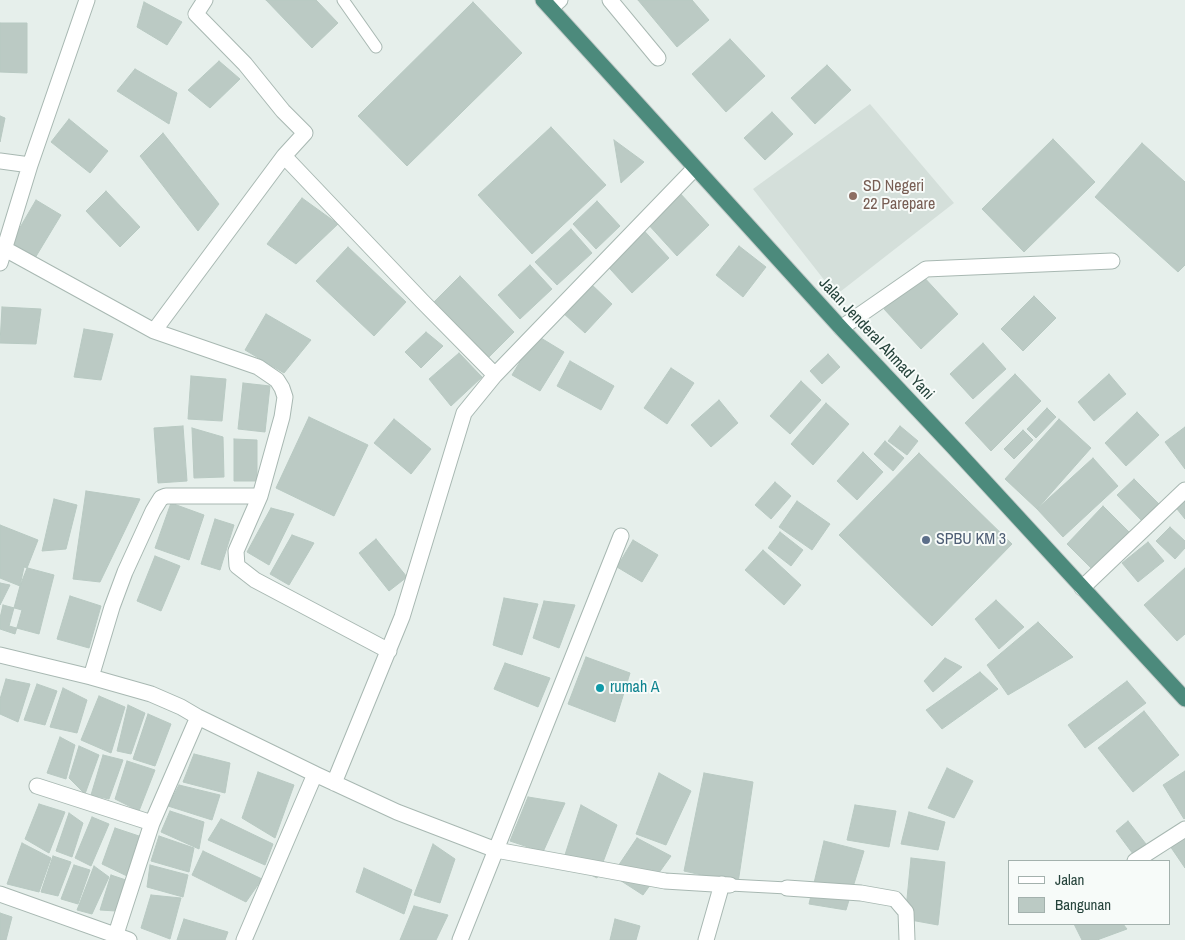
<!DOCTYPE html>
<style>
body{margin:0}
#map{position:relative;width:1185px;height:940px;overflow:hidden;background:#e6efeb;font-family:"Archivo Narrow",sans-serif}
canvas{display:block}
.legend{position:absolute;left:1008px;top:860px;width:162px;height:65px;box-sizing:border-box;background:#f7fbf9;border:1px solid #a3b1ad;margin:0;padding:6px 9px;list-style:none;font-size:15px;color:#24423a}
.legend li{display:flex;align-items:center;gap:10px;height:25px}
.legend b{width:25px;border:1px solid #a3b1ad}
</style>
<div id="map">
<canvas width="1185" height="940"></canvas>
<ul class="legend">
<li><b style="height:6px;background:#fff"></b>Jalan</li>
<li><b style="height:14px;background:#bbcac4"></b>Bangunan</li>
</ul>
</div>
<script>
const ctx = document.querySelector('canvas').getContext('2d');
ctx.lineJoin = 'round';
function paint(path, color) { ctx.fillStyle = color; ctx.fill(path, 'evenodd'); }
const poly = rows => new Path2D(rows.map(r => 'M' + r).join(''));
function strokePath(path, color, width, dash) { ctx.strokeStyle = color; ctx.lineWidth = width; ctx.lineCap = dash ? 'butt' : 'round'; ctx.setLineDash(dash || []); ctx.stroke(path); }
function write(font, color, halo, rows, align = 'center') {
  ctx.font = font + ' "Archivo Narrow",sans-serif'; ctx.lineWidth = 4; ctx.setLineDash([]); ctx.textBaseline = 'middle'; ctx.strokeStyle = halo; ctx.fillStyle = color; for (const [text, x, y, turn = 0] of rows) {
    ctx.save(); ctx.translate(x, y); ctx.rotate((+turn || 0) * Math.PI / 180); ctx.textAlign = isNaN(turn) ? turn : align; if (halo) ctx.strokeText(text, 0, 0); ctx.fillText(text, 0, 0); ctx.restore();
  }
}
paint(poly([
 [870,104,954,203,836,295,753,189]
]), '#d4dfda');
const building = poly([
 [266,0,316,0,338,23,312,48,266,0],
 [638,0,692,0,709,20,677,47,638,0],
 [144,2,182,22,167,45,137,27,144,2],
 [473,2,522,53,407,166,358,116,473,2],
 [0,23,27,23,27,73,0,72,0,23],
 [730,39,765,76,726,112,692,74,730,39],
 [219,61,240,79,210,108,188,90,219,61],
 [827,65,851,90,815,124,791,98,827,65],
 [135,69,177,93,169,124,117,91,135,69],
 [772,112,793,134,765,160,744,138,772,112],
 [0,116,5,118,0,142,0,116],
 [69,119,108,151,90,173,51,142,69,119],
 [551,127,606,185,532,254,478,195,551,127],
 [163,133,219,204,198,231,140,156,163,133],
 [1053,139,1095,182,1024,252,982,209,1053,139],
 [614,140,644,162,621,183,614,140],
 [1142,143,1185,182,1185,265,1178,272,1095,197,1142,143],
 [106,191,140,227,120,247,86,211,106,191],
 [679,192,709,225,677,256,646,222,679,192],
 [302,198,338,224,296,264,267,244,302,198],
 [36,200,61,215,35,258,11,243,36,200],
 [597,201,620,226,596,249,573,224,597,201],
 [638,224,669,258,632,293,601,259,638,224],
 [571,229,592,253,557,285,535,262,571,229],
 [739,246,766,267,743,297,716,275,739,246],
 [348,247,406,302,374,336,316,281,348,247],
 [530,265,552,289,520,319,498,295,530,265],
 [921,274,958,314,921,349,884,309,921,274],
 [460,276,514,332,488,358,434,302,460,276],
 [589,282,612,304,585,333,562,312,589,282],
 [1034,296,1056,318,1023,351,1001,329,1034,296],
 [2,307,41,309,36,344,0,343,2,307],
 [266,314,311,340,284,373,245,350,266,314],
 [84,329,113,334,101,380,74,377,84,329],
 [426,332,443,346,421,368,405,352,426,332],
 [536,335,564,352,540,391,512,375,536,335],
 [983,343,1006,369,973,399,950,374,983,343],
 [459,353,482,377,451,406,429,379,459,353],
 [828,354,840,367,822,384,810,371,828,354],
 [570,361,614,386,601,410,557,386,570,361],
 [671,368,694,383,667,424,644,408,671,368],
 [1015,374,1041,401,991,451,965,423,1015,374],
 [1109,374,1126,394,1094,421,1078,402,1109,374],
 [191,376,226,379,222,421,188,419,191,376],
 [801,381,821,400,790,434,770,416,801,381],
 [243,383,270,386,265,432,238,429,243,383],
 [719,400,738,423,711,447,691,425,719,400],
 [826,403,849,424,813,465,791,444,826,403],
 [1047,408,1056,417,1036,438,1027,429,1047,408],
 [1137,412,1159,435,1126,466,1105,443,1137,412],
 [309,417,368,445,334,516,276,488,309,417],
 [394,419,431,449,411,474,374,443,394,419],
 [1059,419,1091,448,1037,509,1005,479,1059,419],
 [183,426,187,481,158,483,154,428,183,426],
 [900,426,918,441,907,455,888,441,900,426],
 [1185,427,1185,469,1165,442,1185,427],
 [192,428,223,437,224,477,194,478,192,428],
 [1023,430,1033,440,1014,459,1004,449,1023,430],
 [234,439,257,440,257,481,234,481,234,439],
 [885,441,904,458,893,471,874,454,885,441],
 [863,452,883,472,857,500,837,481,863,452],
 [919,453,1012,544,932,626,839,535,919,453],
 [1093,458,1118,486,1063,537,1037,509,1093,458],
 [1134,479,1159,504,1142,521,1117,495,1134,479],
 [775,482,791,496,771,519,755,505,775,482],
 [86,491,140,499,100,582,73,579,86,491],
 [54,499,77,505,66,549,42,551,54,499],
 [797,501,830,524,812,550,779,527,797,501],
 [1185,502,1185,519,1177,509,1185,502],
 [171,503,204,515,189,560,155,548,171,503],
 [1103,506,1130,533,1093,570,1067,544,1103,506],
 [271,508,294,514,269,565,247,552,271,508],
 [215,519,234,525,220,570,201,564,215,519],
 [0,525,38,540,20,586,0,578,0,525],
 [1170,527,1185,541,1185,548,1175,559,1156,541,1170,527],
 [780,532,803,550,791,566,768,548,780,532],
 [292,535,314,543,289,585,270,574,292,535],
 [376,539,407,577,389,591,359,553,376,539],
 [633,540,658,555,642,582,617,567,633,540],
 [1148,542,1164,561,1138,582,1122,563,1148,542],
 [763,550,801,585,784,605,745,570,763,550],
 [155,556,180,566,161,611,137,601,155,556],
 [24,567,54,575,39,634,9,626,20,586,24,567],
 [1185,568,1185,634,1177,641,1144,605,1185,568],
 [0,583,10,585,0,605,0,583],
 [70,596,101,606,89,648,57,639,70,596],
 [504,598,538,604,522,655,493,645,504,598],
 [996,600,1024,627,999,649,975,619,996,600],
 [544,601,575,605,559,648,533,638,544,601],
 [3,605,22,610,15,634,0,629,0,618,3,605],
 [1038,622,1073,657,1008,695,987,665,1038,622],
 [586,657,630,673,615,722,568,704,586,657],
 [945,658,962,667,933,692,924,681,945,658],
 [505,663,550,678,538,707,494,689,505,663],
 [980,672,998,689,942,729,926,710,980,672],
 [6,679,30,684,18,722,0,714,0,699,6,679],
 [1127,681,1146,703,1085,748,1068,725,1127,681],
 [37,684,57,691,45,725,24,720,37,684],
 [63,688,87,700,77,733,50,727,63,688],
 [99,696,125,707,111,753,81,740,99,696],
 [128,705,145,713,131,754,117,751,128,705],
 [1144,711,1179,755,1133,792,1098,748,1144,711],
 [148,714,171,724,155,766,133,759,148,714],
 [60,737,75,745,66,779,47,773,60,737],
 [79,746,99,755,85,794,69,778,79,746],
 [194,754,230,763,225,793,183,782,194,754],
 [103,755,123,760,109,799,91,795,103,755],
 [127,761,155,770,139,811,115,799,127,761],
 [947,768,973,781,954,818,928,808,947,768],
 [1185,771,1185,818,1184,819,1163,785,1185,771],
 [258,772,294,785,275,838,242,818,258,772],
 [659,773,691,791,666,845,636,834,659,773],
 [704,773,753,782,738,883,684,871,704,773],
 [179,785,220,795,212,820,168,806,179,785],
 [528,797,565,803,543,852,510,841,528,797],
 [39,804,65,812,49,853,25,839,39,804],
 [581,805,617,825,597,878,563,861,581,805],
 [855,805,896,811,889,847,847,840,855,805],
 [170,811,204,822,199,849,161,832,170,811],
 [909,812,945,822,938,850,901,844,909,812],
 [69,813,83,823,72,857,56,851,69,813],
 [92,817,109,824,91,866,75,858,92,817],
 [221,819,273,844,265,865,208,840,221,819],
 [1128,821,1146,844,1133,854,1116,831,1128,821],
 [115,828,139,836,127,876,102,864,115,828],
 [159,836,194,848,189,872,151,861,159,836],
 [1185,836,1185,868,1170,846,1185,836],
 [637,838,671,856,643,895,612,875,637,838],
 [824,841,864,851,846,910,809,904,824,841],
 [22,843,51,858,39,892,7,884,22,843],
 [433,844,455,859,440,903,414,895,433,844],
 [203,851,262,879,246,902,192,875,203,851],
 [53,856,71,862,58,896,41,892,53,856],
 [911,858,945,862,938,925,905,919,911,858],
 [74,865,90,870,78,904,61,899,74,865],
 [150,865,188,875,183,897,147,887,150,865],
 [94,866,109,877,92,914,77,910,94,866],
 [364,868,412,890,404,914,356,892,364,868],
 [111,875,126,880,116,911,100,910,111,875],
 [151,895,181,898,170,939,141,928,151,895],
 [414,906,448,915,436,940,400,940,414,906],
 [0,913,12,917,6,940,0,940,0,913],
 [184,919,228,932,225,940,177,940,184,919],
 [615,919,640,926,636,940,610,940,615,919],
 [1074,924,1123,924,1127,929,1097,940,1082,940,1074,924]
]);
paint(building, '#bbcac4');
strokePath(building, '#b8c9c2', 1);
const service = poly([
 [343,0,376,47],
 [730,885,787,888]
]);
const minor = poly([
 [205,0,196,14,245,64,283,111,305,133,284,156,422,301,495,375],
 [610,0,658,58],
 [551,8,560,0],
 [0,161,30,165],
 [5,249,154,331,258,367,277,380,282,388,285,397,282,417,260,496,166,496,161,498,153,511,125,572,112,607,91,677],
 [0,263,30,165,87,0],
 [841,328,926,269,1112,261],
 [154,331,284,156],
 [260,496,236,551,237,566,255,580,389,651],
 [1082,588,1185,490],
 [0,655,91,677,151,694,181,707,198,717,315,774],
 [334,783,402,617,464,413,495,375,695,168],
 [37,786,152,823],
 [1135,861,1185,829],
 [787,888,861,893,895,899,906,912,907,940],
 [0,894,129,940],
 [116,934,152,823,198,717],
 [244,940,315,774,397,812,496,850,665,881,730,885],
 [460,940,621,536],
 [706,940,722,884]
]);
const trunk = poly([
 [543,0,841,328,954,448,1185,699]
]);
strokePath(service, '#a8b8b2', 13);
strokePath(minor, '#a8b8b2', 17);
strokePath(trunk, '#c2cac8', 17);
strokePath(service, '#fff', 11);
strokePath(minor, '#fff', 15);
strokePath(trunk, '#4c8a7c', 15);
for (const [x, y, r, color] of [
 [853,196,5,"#8d6e63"],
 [926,540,5,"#5c6f8a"],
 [600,688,5,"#0f9aa8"]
]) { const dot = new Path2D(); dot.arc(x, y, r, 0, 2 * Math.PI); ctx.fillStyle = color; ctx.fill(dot); strokePath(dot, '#f7fbf9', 2); }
write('16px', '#785e54', '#f7fbf9', [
 ["SD Negeri",863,187],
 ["22 Parepare",863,205]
], 'left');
write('16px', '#24423a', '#f7fbf9', [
 ["Jalan Jenderal Ahmad Yani",876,339,47]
]);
write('16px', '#4e5e75', '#f7fbf9', [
 ["SPBU KM 3",936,540]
], 'left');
write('16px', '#0d838f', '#f7fbf9', [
 ["rumah A",610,688]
], 'left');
</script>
